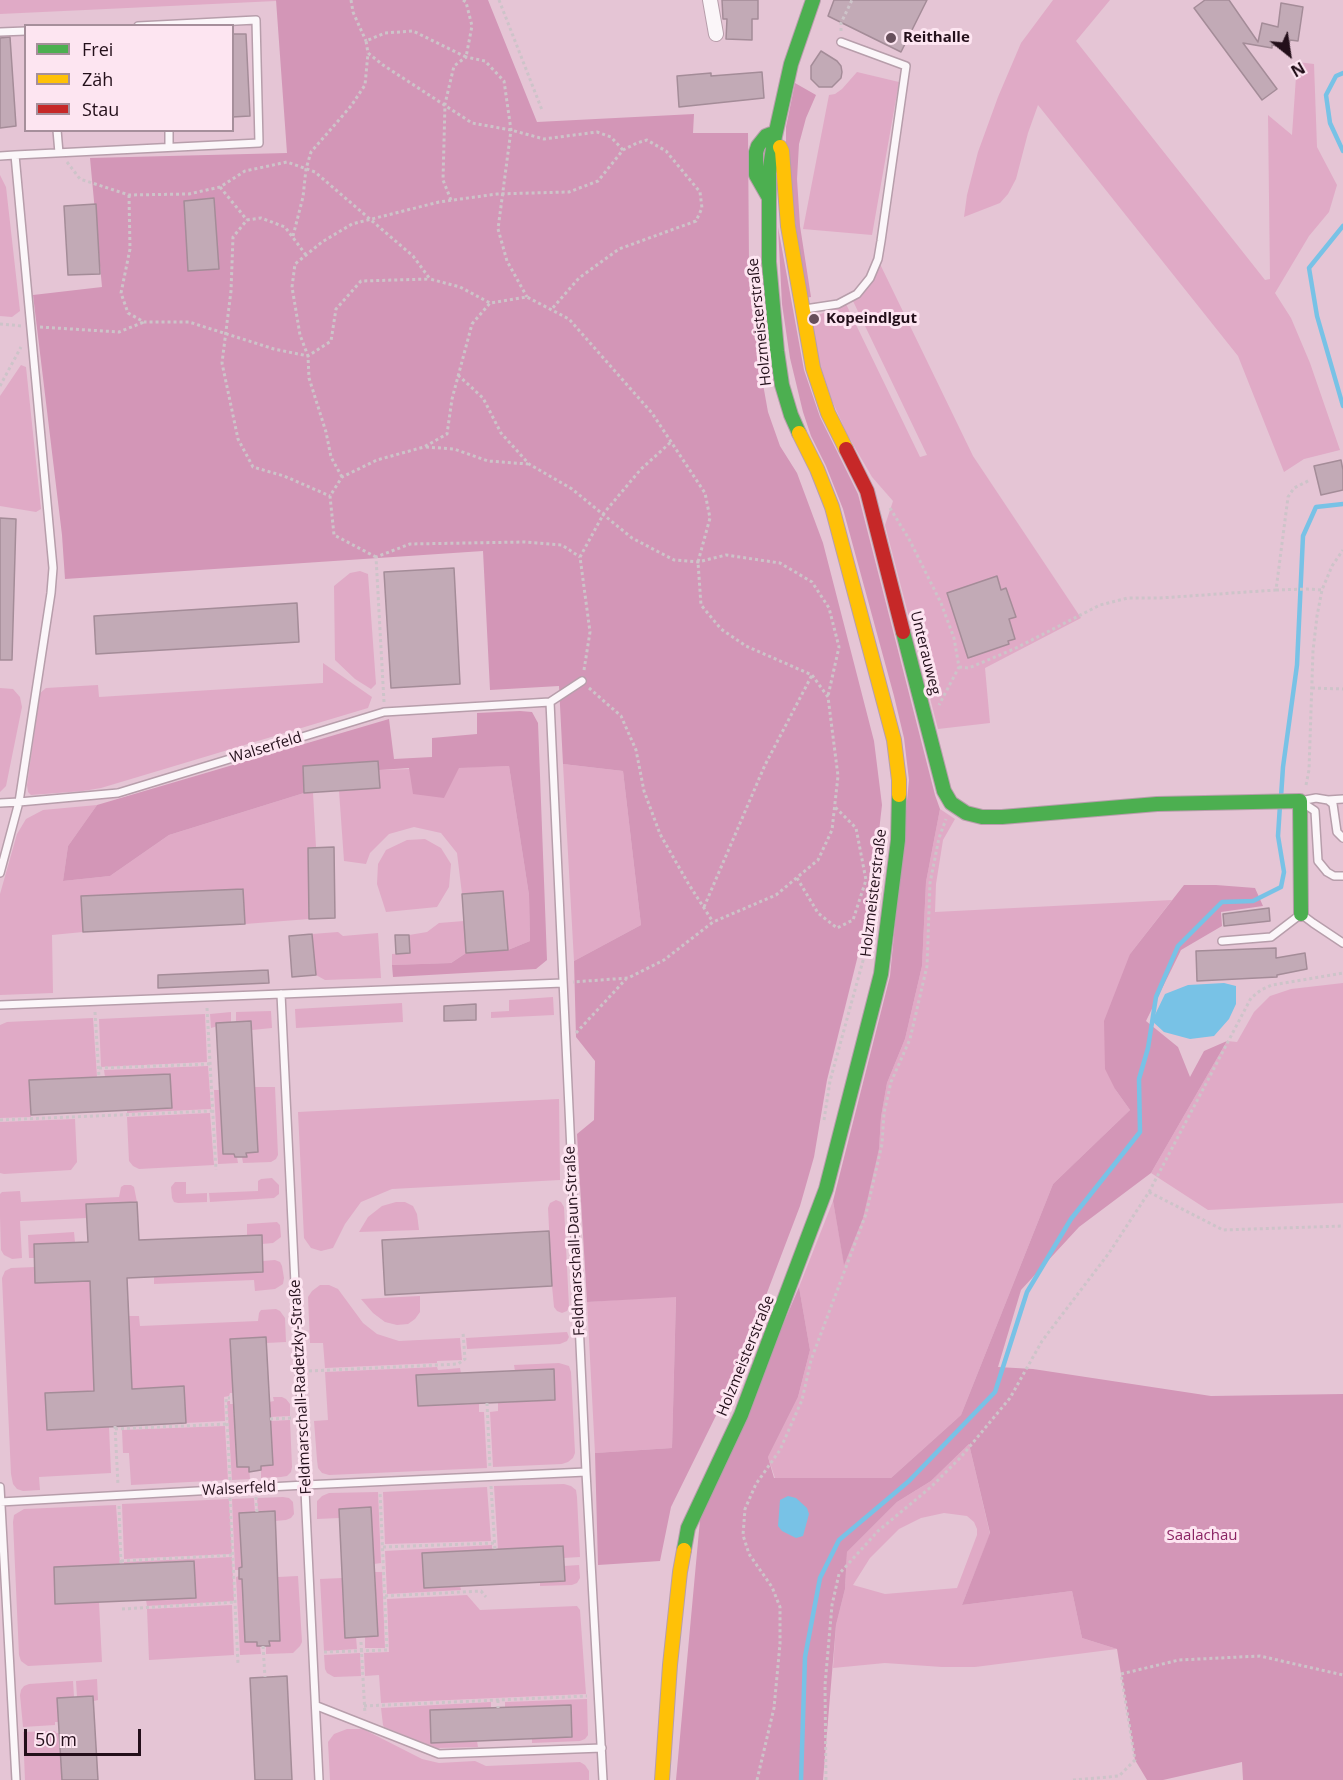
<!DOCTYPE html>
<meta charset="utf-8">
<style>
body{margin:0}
#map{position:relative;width:1343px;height:1780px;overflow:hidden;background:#e5c5d5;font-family:"Open Sans",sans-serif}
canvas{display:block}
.legend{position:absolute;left:24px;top:24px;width:210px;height:108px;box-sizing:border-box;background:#fde5f1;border:2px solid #a68f9b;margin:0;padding:8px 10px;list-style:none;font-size:18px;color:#230f1a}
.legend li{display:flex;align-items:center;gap:12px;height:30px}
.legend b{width:30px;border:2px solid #a68f9b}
.north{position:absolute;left:1259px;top:24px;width:60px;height:60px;-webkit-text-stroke:4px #fde5f1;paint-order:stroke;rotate:150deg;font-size:16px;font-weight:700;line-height:24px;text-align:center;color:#230f1a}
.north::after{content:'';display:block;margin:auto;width:21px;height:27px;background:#230f1a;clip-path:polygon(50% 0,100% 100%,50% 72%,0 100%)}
.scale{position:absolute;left:24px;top:1729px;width:117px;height:27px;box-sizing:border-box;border:3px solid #230f1a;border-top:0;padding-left:8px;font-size:18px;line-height:21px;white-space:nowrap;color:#230f1a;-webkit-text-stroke:4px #fde5f1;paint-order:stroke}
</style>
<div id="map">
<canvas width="1343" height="1780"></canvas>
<ul class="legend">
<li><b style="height:8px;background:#4caf50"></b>Frei</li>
<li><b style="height:8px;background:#ffc107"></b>Zäh</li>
<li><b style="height:8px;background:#c62828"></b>Stau</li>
</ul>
<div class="north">N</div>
<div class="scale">50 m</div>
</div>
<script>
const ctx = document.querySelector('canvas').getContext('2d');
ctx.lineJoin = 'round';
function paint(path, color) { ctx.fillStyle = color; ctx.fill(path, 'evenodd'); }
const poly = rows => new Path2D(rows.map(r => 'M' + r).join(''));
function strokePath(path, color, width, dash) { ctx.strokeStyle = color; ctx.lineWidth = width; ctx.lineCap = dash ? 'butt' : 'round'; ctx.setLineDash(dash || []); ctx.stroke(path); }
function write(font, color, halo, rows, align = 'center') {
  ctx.font = font + ' "Open Sans",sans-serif'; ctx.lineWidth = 6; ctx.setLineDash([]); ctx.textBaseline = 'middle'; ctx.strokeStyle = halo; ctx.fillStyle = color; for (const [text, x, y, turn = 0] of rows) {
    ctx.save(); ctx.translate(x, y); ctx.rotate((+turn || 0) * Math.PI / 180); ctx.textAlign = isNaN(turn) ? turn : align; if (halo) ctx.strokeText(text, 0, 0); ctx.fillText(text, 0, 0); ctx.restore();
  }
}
paint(poly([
 [0,0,276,0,276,1,0,14],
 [1053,0,1110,0,1076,41,1265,280,1270,279,1268,115,1292,135,1297,62,1314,64,1317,147,1337,185,1329,212,1309,236,1275,293,1291,318,1310,363,1340,450,1304,459,1284,472,1238,356,1038,105,1028,133,1016,179,1008,194,1000,203,964,217,967,195,978,152,998,97,1021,43],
 [857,72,899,82,872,235,803,229,829,95,835,94,842,89],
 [0,175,6,187,20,311,12,317,0,316],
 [880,264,973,456,1081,618,985,668,990,723,938,729,885,525,893,501,872,477,847,434,825,385,808,319,846,304,920,457,927,455,853,301,859,297,873,280],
 [21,365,26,367,41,509,36,512,0,506,0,396],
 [360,571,368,574,376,684,371,689,355,679,335,660,334,586,350,573],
 [323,663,372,697,368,708,101,788,83,791,31,795,28,792,27,785,40,693,46,688,98,685,99,697,323,683],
 [0,688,13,689,20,697,22,707,6,786,0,792],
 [563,764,623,771,641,925,574,961],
 [509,766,529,895,530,941,508,950,503,891,462,894,457,853,441,833,414,827,389,834,370,853,366,864,344,861,339,791,380,788,379,770],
 [304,793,313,793,316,847,308,848,309,919,245,924,243,889,82,896,83,932,52,935,53,993,0,995,0,894,17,834,26,819,43,810,97,805,68,846,63,881,110,876,169,835],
 [940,809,955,819,943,840,936,884,935,912,1172,900,1130,954,1115,1089,1130,1110,1053,1184,961,1415,891,1478,775,1478,768,1457,798,1397,810,1350,799,1287,833,1201,844,1263,879,1149,881,1117,887,1083,905,1039,922,966,926,882],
 [425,839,441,848,451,864,449,887,437,907,386,912,377,884,378,864,386,850,407,840],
 [464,921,466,953,451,963,392,965,392,954,409,953,409,935,427,932,439,923],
 [338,932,343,936,378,933,381,978,325,980,316,975,312,934],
 [1343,983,1343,1203,1208,1210,1151,1173,1227,1041,1237,1042,1254,1012,1270,996,1291,989],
 [553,997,554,1015,491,1018,491,1012,509,1011,509,1000],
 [402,1003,403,1022,296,1028,295,1009],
 [271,1011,272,1028,252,1030,251,1021,236,1022,236,1012],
 [231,1012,231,1022,211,1028,210,1014],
 [205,1014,207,1062,101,1067,99,1019],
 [93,1018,97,1077,30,1080,31,1117,0,1118,0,1025,7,1022],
 [208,1066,211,1109,127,1113,127,1111,171,1108,170,1074,105,1077,104,1070],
 [254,1087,275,1087,278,1155,276,1159,271,1162,243,1163,242,1157,246,1156],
 [214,1090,220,1090,235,1157,237,1157,238,1163,218,1164],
 [559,1099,560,1180,392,1189,361,1202,345,1224,333,1248,321,1251,311,1248,304,1238,298,1112],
 [210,1113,214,1165,139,1169,133,1166,129,1161,127,1117],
 [75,1119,77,1162,71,1170,4,1174,0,1173,0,1122],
 [272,1178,279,1185,279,1194,274,1198,210,1202,209,1193,258,1191,258,1181,261,1179],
 [175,1182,186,1182,186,1194,207,1193,207,1202,178,1203,174,1202,172,1198,171,1187],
 [124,1185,131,1185,134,1187,137,1202,87,1204,87,1218,20,1221,22,1258,12,1259,4,1255,1,1250,0,1217,0,1194,2,1192,20,1191,21,1202,119,1197,121,1187],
 [556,1200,561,1202,564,1207,569,1307,567,1311,562,1313,557,1311,554,1307,552,1286,548,1208,550,1203],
 [396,1202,405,1202,413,1206,417,1214,419,1230,359,1232,368,1217,382,1206],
 [277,1222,280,1225,281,1237,273,1243,262,1244,261,1235,247,1235,247,1224],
 [74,1232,75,1242,34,1244,34,1258,29,1258,28,1235],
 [275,1260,280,1262,282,1266,284,1278,283,1284,275,1289,255,1291,254,1280,154,1284,154,1277,263,1272,263,1261],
 [35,1267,36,1283,90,1281,94,1391,45,1393,47,1429,109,1427,111,1473,39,1477,40,1490,23,1491,17,1489,13,1484,11,1474,2,1278,5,1271,11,1268],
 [320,1285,329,1285,338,1289,363,1323,377,1334,399,1341,460,1338,462,1360,437,1361,437,1363,325,1368,323,1343,310,1343,308,1297,312,1291],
 [420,1296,420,1312,415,1319,408,1324,397,1325,385,1322,373,1313,361,1299],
 [676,1296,672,1448,595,1453,587,1302],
 [276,1309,280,1311,285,1318,286,1342,266,1343,265,1337,230,1339,233,1393,230,1393,229,1396,224,1397,225,1421,186,1423,184,1387,132,1389,128,1316,139,1316,140,1326,258,1321,259,1313,261,1310],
 [567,1332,569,1337,567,1341,560,1344,467,1349,466,1338],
 [559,1363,569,1366,571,1372,575,1453,573,1458,568,1462,562,1464,493,1467,490,1412,498,1411,498,1403,555,1400,554,1369,515,1371,514,1365],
 [437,1367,438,1370,460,1368,461,1373,417,1375,418,1406,479,1404,479,1412,484,1412,487,1468,329,1475,322,1473,318,1468,317,1460,314,1421,328,1420,325,1372],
 [273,1397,282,1397,286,1399,290,1404,290,1416,270,1417,269,1402,274,1401],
 [227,1401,230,1401,230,1404,233,1404,237,1467,249,1467,250,1479,232,1480],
 [290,1420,292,1467,291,1472,287,1476,281,1477,261,1478,261,1466,273,1465,270,1421],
 [225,1426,228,1480,131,1485,129,1453,123,1453,122,1430],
 [969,1444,990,1534,962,1605,1072,1591,1082,1638,1117,1649,975,1667,942,1667,885,1663,833,1668,836,1625,845,1589,847,1552,897,1502,931,1481],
 [944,1513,967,1516,974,1522,977,1529,977,1535,957,1588,885,1594,853,1585,870,1558,899,1529,921,1518],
 [564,1484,571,1486,576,1490,577,1497,580,1557,563,1558,562,1546,498,1550,494,1486],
 [487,1487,491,1541,385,1544,383,1492],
 [378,1492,381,1563,374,1564,371,1507,339,1509,339,1518,317,1519,317,1501,322,1496,329,1493],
 [283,1497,289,1498,293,1502,294,1514,291,1518,286,1520,275,1521,275,1511,258,1512,257,1498],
 [254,1498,255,1512,240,1513,242,1567,239,1568,239,1570,235,1570,232,1499],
 [229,1499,232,1554,124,1559,122,1504],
 [116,1505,120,1564,54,1568,56,1604,99,1602,102,1662,28,1666,25,1664,21,1661,19,1655,13,1522,14,1515,24,1509],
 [492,1545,492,1550,460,1585,461,1590,387,1594,385,1551],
 [232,1557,234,1601,147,1606,146,1600,196,1597,194,1561,124,1564,124,1562],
 [579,1565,580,1578,577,1583,572,1585,540,1586,540,1582,564,1566],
 [375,1572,382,1572,385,1648,365,1648,365,1636,378,1635],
 [239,1576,239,1579,242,1579,245,1642,257,1642,257,1646,260,1646,261,1654,240,1655,236,1577],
 [298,1576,302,1642,300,1646,293,1653,266,1654,266,1646,270,1646,269,1641,280,1641,278,1577],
 [342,1578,345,1638,356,1637,357,1649,324,1651,320,1579],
 [467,1595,480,1610,577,1606,580,1610,586,1694,381,1703,379,1675,365,1676,364,1653,389,1652,387,1599],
 [232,1605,234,1655,149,1660,147,1609],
 [360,1653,361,1676,334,1677,327,1673,325,1669,324,1655],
 [97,1679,98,1700,94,1701,93,1696,77,1697,76,1681],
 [73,1681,74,1697,58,1698,59,1722,55,1722,55,1725,23,1727,20,1695,21,1690,24,1686,29,1684],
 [587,1699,588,1735,585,1739,580,1741,532,1743,532,1739,572,1737,571,1705,505,1707,505,1702],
 [491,1702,491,1708,477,1741,478,1747,436,1748,384,1727,383,1725,381,1708],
 [347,1729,363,1729,422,1759,439,1763,475,1761,486,1766,580,1762,585,1765,589,1771,589,1780,330,1780,328,1742,334,1734],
 [55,1731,56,1733,59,1733,62,1780,25,1780,23,1732]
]), '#e0aac6');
paint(poly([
 [276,0,488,0,537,122,694,114,693,133,748,133,749,265,759,362,768,412,780,446,797,473,823,543,874,741,882,805,875,866,865,927,827,1080,814,1157,800,1206,735,1377,671,1507,660,1561,598,1565,595,1453,672,1448,676,1297,587,1302,577,1134,594,1120,595,1061,576,1037,574,961,641,925,623,771,563,764,559,686,490,690,483,551,65,579,62,535,33,295,102,287,90,158,287,153],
 [795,83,816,95,806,118,799,144,797,179,800,226,811,297,805,298,786,150,786,127],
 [778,227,804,370,820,417,858,494,935,795,940,809,926,882,922,966,905,1039,887,1083,881,1117,879,1149,863,1218,844,1265,833,1201,890,976,909,780,904,738,894,696,843,509,826,466,811,436,803,412,790,358,782,304],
 [520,711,532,712,538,723,547,960,536,969,393,977,392,965,451,963,466,953,508,950,530,941,529,895,509,766,459,768,444,798,413,794,409,768,379,770,378,761,303,766,304,793,169,835,110,876,63,881,68,846,97,805,389,719,394,759,432,757,432,738,477,734,477,713],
 [1184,885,1216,885,1255,888,1263,906,1221,912,1222,926,1181,950,1146,1021,1178,1047,1190,1077,1204,1051,1227,1041,1151,1173,1079,1227,1021,1290,998,1367,1033,1369,1211,1396,1343,1394,1343,1780,1243,1780,1242,1762,1163,1780,1147,1780,1135,1760,1117,1649,1082,1638,1072,1591,962,1605,990,1533,969,1444,931,1481,897,1502,847,1552,845,1589,836,1625,823,1780,676,1780,700,1520,799,1287,810,1350,798,1397,768,1457,774,1478,891,1478,961,1415,1053,1184,1130,1110,1115,1089,1105,1069,1104,1021,1130,954]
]), '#d396b7');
paint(poly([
 [1224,983,1236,986,1236,1004,1229,1019,1214,1036,1190,1039,1164,1032,1152,1021,1165,994,1188,985],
 [788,1496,796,1498,807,1508,809,1514,803,1536,796,1538,782,1531,778,1526,780,1500]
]), '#78c2e6');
strokePath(poly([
 [1343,73,1336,76,1326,95,1330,123,1343,151],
 [1343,226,1309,268,1317,316,1343,406],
 [1281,797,1283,767,1297,665,1303,536,1316,507,1343,504],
 [801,1780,805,1657,820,1578,839,1540,909,1481,995,1392,1027,1292,1071,1219,1140,1132,1139,1079,1148,1048,1156,997,1178,946,1222,902,1253,901,1281,887,1284,872,1278,836,1280,805]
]), '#78c2e6', 4.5);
const building = poly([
 [722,0,758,0,758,19,752,19,752,40,726,39,727,19,723,19,722,0],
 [834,0,927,0,901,52,828,16,834,0],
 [1205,0,1229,0,1258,42,1262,23,1278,27,1281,3,1303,7,1298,41,1290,40,1288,48,1272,45,1272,48,1243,43,1277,89,1262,100,1194,8,1205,0],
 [232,34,246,34,250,116,232,117,232,34],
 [10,37,16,126,0,128,0,38,10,37],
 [821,51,837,61,841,66,842,72,841,78,832,87,819,87,811,79,811,66,821,51],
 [762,72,764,98,679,107,677,76,711,73,711,76,762,72],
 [214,198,219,269,188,271,184,201,214,198],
 [96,204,100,274,68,275,64,206,96,204],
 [1341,460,1343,470,1343,490,1321,495,1314,466,1341,460],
 [0,518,16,519,12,660,0,660,0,518],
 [454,568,460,684,391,688,384,572,454,568],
 [997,576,1001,590,1006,588,1016,617,1009,619,1015,639,1008,641,1009,644,968,658,947,593,997,576],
 [297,603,299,642,96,654,94,616,297,603],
 [378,761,380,788,304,793,303,766,378,761],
 [334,847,335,918,309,919,308,848,334,847],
 [243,889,245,924,83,932,81,896,243,889],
 [503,891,508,950,466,953,462,894,503,891],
 [1269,908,1270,921,1224,926,1223,914,1269,908],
 [312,934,316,975,292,977,289,936,312,934],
 [395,935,409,935,410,953,396,954,395,935],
 [1276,948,1276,958,1305,953,1307,969,1277,975,1277,977,1197,981,1196,951,1276,948],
 [268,970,269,983,158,988,158,975,268,970],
 [476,1004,476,1020,444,1021,444,1006,476,1004],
 [251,1021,258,1152,246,1153,247,1157,235,1157,234,1154,223,1154,216,1023,251,1021],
 [170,1074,172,1108,31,1115,29,1080,170,1074],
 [137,1202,139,1240,262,1235,263,1272,127,1278,132,1389,184,1386,186,1423,47,1430,45,1393,94,1391,90,1281,35,1283,34,1244,88,1242,86,1204,137,1202],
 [549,1231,552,1286,385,1295,382,1240,549,1231],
 [266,1337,273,1465,261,1466,261,1470,249,1472,249,1467,237,1467,230,1339,266,1337],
 [554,1369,555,1400,418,1406,416,1375,554,1369],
 [371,1507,378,1636,345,1638,339,1509,371,1507],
 [275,1511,280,1641,269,1641,270,1646,257,1646,257,1642,245,1642,242,1579,239,1579,239,1568,242,1567,239,1513,275,1511],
 [563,1546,565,1581,424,1588,422,1553,563,1546],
 [194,1561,196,1598,55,1604,54,1567,194,1561],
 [287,1676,292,1780,255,1780,250,1678,287,1676],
 [93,1696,98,1780,62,1780,57,1698,93,1696],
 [571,1705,572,1737,431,1743,430,1710,571,1705]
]);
paint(building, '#c2aab6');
strokePath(building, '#a48c98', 1.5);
const lane = poly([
 [0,32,26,31],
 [57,130,59,153],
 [169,130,169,147],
 [15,155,259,143,256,20,138,26],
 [0,156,15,155,53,568,51,593,19,802,0,803],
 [805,309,838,304,857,294,870,278,878,259,881,241,906,66,841,42],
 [550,702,586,1472,603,1780],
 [1328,800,1343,799],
 [1343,838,1337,832,1333,804,1328,800,1316,798,1300,801,1315,811,1318,861,1327,872,1334,876,1343,876],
 [0,873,19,802,118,793,384,712,550,702,582,681],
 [1222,941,1271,937,1301,914,1313,923,1343,943],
 [281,994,319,1780],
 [0,1005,563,983],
 [0,1487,16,1780],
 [0,1502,305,1485,586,1472],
 [317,1706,439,1754,602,1748]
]);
const street = poly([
 [710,0,716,34]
]);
const fast = poly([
 [768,196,756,175,756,152,758,146,766,136,771,134,775,136],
 [799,433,791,415,782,385,777,351,769,262,769,173,775,136,791,64,813,0],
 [903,632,944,791,951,803,966,813,982,817,1002,817,1157,804,1300,801,1301,914],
 [684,1550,688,1528,741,1415,826,1189,881,974,898,840,899,795]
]);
const slow = poly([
 [780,147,782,151,788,226,813,368,828,413,846,449],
 [799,433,817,469,832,507,894,740,899,780,899,795],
 [662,1780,670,1665,680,1572,684,1550]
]);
const jam = poly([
 [846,449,867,491,903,632]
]);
strokePath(lane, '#b79eab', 10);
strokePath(street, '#b79eab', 16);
strokePath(fast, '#b79eab', 16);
strokePath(slow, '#b79eab', 16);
strokePath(jam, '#b79eab', 16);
strokePath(poly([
 [351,0,353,12,366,41],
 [463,0,466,2,472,26,466,57,413,31,385,33,366,41,368,53,383,65,472,123,511,130,544,139,597,132,611,137,623,150],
 [499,0,542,110],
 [841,31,841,23,852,0],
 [67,162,80,179,129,195,189,194,220,187,245,171,287,162,315,172,413,256,430,279,460,287,490,303],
 [220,187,247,220],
 [129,195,130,249,121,293,128,313,144,322,189,322,274,349,308,356,331,341,336,309,361,281,430,279],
 [451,200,443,180,445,104,454,66,466,57,485,61,504,81,511,130,498,229,507,261,527,297],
 [293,236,303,197,306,169,311,152,351,106,365,85,368,53],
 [306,255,285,227,261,218,247,220,233,237,231,291,222,363,238,439,253,467,284,476,330,496],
 [0,324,22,326],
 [40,327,119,332,144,322],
 [458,375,483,398,501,433,529,464,572,489,632,538,674,560,698,562,726,555,780,563,812,582,829,608,839,647,828,696],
 [0,386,21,347],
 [426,447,454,449,488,461,528,464],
 [342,477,331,457,326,432,309,378,308,356,300,335,292,287,295,264,322,242,352,224,439,202,497,194,569,192,598,181,623,150,637,143,647,140,666,151,700,192,702,208,696,221,619,249,579,278,551,310],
 [890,508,909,539,941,603,954,638,959,667,939,705],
 [376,557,334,535,330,496,342,477,377,460,424,447,447,434,452,399,472,324,490,303,527,297,569,319,652,413,705,493,710,518,698,562,701,605,721,629,746,646,812,675,828,697,838,776,832,830,818,860,776,895,713,922,664,960,628,978,573,982],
 [1276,590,1307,589,1322,590],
 [959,667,969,668,1014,649,1100,605,1128,598,1160,598,1276,590,1288,497,1294,488,1310,480],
 [584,670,590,632,580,557,604,513,641,469,671,442],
 [589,688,621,716,636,750,644,791,660,834,688,883,713,922],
 [1312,688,1343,689],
 [384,702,376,557,410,544,524,542,562,545,580,557],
 [1306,785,1309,770,1313,651,1317,616,1322,590,1332,566,1343,550],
 [797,878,818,913,837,928,853,920,866,880,856,828,835,807],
 [704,907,765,765,812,675],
 [207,1008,216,1170],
 [95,1012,99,1077],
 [576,1033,626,979],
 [99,1068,210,1064],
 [0,1120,212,1111],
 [824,1120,830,1081,864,957],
 [1149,1192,1223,1230,1343,1226],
 [309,1371,458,1364,465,1359,463,1332],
 [487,1403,490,1468],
 [270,1419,292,1418],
 [115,1426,118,1485],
 [115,1429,227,1424],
 [230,1480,226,1398,230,1398],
 [491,1486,495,1550],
 [256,1497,257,1512],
 [230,1498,238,1664],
 [119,1506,121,1564],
 [383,1547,495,1543],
 [121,1561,233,1555],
 [385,1596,481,1591,486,1597],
 [122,1609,235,1602],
 [361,1642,365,1714],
 [263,1646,265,1677],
 [324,1652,387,1650,380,1492],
 [498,1700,498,1708],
 [364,1706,587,1696],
 [757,1780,774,1708,780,1644,780,1607,772,1587,749,1554,743,1535,745,1509,756,1484,780,1450,802,1400,811,1360,866,1214,882,1144,884,1113,891,1082,910,1039,927,966,930,883,939,838,946,819],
 [826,1780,825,1685,832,1605,839,1574,878,1531,931,1487,961,1457,1010,1398,1042,1341,1109,1253,1149,1192,1251,998,1261,990,1272,985,1343,973],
 [1073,1780,1119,1776,1135,1760,1121,1674,1179,1660,1260,1656,1343,1675]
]), '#cdc4c9', 3, [3, 3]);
strokePath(lane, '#fbf6f9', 7);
strokePath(street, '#fbf6f9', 14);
strokePath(fast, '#4caf50', 14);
strokePath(slow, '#ffc107', 14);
strokePath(jam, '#c62828', 14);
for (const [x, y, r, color] of [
 [891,38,6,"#674f5b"],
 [814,319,6,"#674f5b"]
]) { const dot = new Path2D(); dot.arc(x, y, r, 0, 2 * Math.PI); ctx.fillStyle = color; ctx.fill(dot); strokePath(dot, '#fde5f1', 2); }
write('bold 15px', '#230f1a', '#fde5f1', [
 ["Reithalle",903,38],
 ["Kopeindlgut",826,319]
], 'left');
write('15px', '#230f1a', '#fde5f1', [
 ["Holzmeisterstraße",760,322,-96],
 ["Unterauweg",925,653,76],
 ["Walserfeld",266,748,-17],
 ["Holzmeisterstraße",874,893,-83],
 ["Feldmarschall-Daun-Straße",575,1241,-93],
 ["Holzmeisterstraße",746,1356,-68],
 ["Feldmarschall-Radetzky-Straße",301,1387,-93],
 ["Walserfeld",239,1489,-3]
]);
write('15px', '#8a2363', '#fde5f1', [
 ["Saalachau",1202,1536]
]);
</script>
